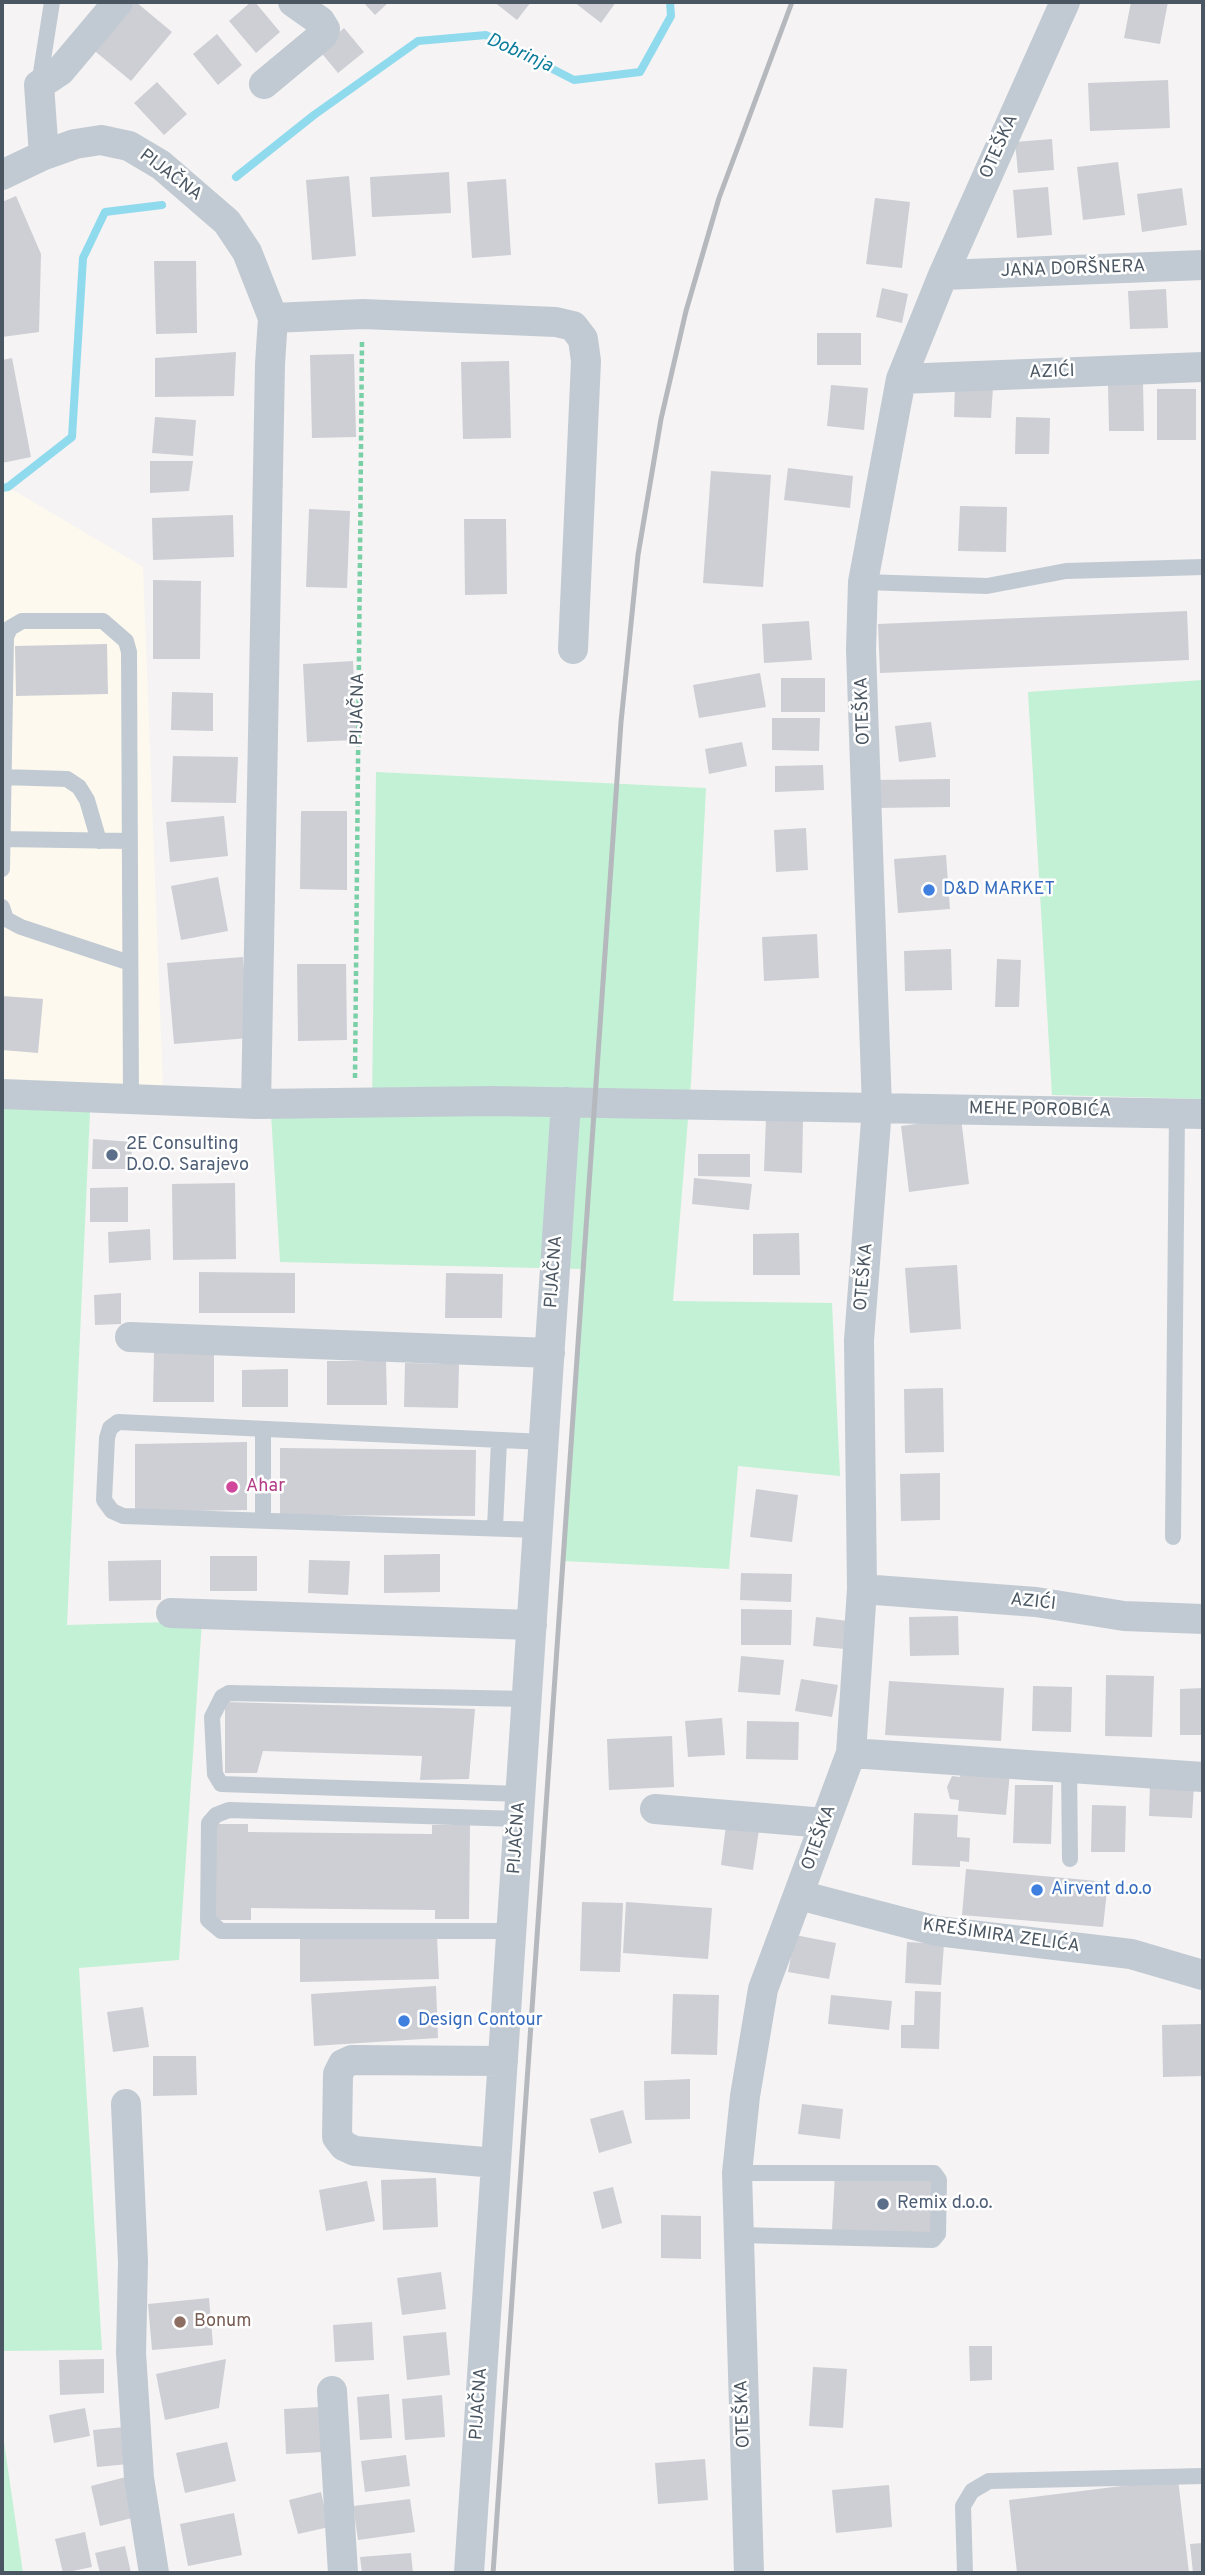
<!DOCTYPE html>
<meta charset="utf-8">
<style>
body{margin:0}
#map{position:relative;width:1205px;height:2575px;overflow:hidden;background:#f5f3f3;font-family:Overpass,sans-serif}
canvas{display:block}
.frame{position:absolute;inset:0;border:4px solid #4a5661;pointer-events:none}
</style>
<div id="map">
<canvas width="1205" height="2575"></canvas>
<div class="frame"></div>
</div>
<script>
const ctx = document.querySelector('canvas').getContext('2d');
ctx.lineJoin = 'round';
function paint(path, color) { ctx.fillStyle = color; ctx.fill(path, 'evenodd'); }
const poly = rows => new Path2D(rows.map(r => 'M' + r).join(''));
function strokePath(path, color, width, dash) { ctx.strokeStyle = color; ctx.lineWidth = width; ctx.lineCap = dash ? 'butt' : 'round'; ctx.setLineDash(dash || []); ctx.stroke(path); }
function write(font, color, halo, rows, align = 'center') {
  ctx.font = font + ' Overpass,sans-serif'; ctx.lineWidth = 5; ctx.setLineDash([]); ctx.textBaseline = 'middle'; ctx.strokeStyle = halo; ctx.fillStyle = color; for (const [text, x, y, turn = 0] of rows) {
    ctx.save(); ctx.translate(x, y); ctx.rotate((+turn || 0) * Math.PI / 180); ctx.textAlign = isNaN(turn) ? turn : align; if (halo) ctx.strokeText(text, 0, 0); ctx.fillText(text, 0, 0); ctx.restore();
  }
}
paint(poly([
 [8,487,143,567,163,1088,2,1092,2,488]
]), '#fdf9ef');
paint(poly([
 [1203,680,1203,1099,1052,1095,1028,692],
 [376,772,706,788,691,1083,673,1301,832,1303,840,1476,738,1466,729,1569,562,1561,582,1269,280,1262,270,1097,372,1105],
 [91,1090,67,1625,202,1621,179,1960,79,1968,102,2350,2,2351,2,1092],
 [2,2428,23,2573,2,2573]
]), '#c3f1d5');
strokePath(poly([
 [236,177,314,115,418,41,486,35,574,80,640,72,671,16,670,2],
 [2,488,8,487,72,437,83,258,105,212,162,205]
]), '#90daee', 8);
paint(poly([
 [128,2,136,2,172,32,131,81,90,47],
 [251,2,255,2,280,32,256,53,229,21],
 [363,2,389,2,375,15],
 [494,2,531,2,517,20],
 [574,2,616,2,601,23],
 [1131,2,1168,2,1160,44,1124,38],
 [344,28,364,52,338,73,319,50],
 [217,34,242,65,218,85,193,54],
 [1168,80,1170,128,1090,131,1088,83],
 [157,82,187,114,164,135,134,103],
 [1052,139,1054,170,1018,173,1015,142],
 [1118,162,1125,215,1083,220,1077,167],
 [449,172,451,213,372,217,370,177],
 [349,176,356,256,312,260,306,180],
 [506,179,511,255,472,258,467,182],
 [1048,187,1052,235,1017,238,1013,190],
 [1182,188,1187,225,1142,232,1137,194],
 [16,196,41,254,39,332,2,337,2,202],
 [875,198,910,202,902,268,866,264],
 [154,261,196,261,197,333,156,334],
 [882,288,908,294,902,323,876,317],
 [1166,289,1168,328,1130,329,1128,291],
 [817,333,861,333,861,365,817,365],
 [236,352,234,396,155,397,155,358],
 [354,354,356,437,312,438,310,355],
 [12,358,31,457,2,463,2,360],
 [509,361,511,438,463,439,461,362],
 [1143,382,1144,431,1109,431,1108,383],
 [831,385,868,388,864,430,827,426],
 [955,385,993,387,991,418,954,417],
 [1157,389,1196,389,1196,440,1157,440],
 [155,417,196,420,193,456,152,453],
 [1016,417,1050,418,1049,454,1015,454],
 [150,461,193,461,189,491,150,493],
 [788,468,853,476,850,508,784,500],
 [711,471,771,475,763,587,703,583],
 [960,506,1007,507,1006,552,958,551],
 [309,509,350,511,347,588,306,587],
 [233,515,234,557,153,560,152,518],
 [464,519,506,519,507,594,465,595],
 [153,580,201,581,200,659,153,659],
 [1187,611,1189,660,880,673,878,624],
 [809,621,812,660,764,663,762,624],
 [107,644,108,694,16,696,15,646],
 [353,661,357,740,307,742,303,664],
 [760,673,766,707,699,718,693,685],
 [781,678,825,678,825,712,781,712],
 [172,692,213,693,213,731,171,730],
 [772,718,820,718,819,751,772,750],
 [931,722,936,757,899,762,895,726],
 [742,742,747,766,709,774,705,749],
 [173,756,238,757,236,803,171,802],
 [823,765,824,790,775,792,775,766],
 [950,779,950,807,875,808,875,780],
 [301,811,347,811,347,890,300,889],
 [224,816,228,856,170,862,166,822],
 [806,828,808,870,776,872,774,830],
 [946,855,950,909,898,913,894,859],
 [218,877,228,931,181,940,171,886],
 [817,934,819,978,764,981,762,937],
 [951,949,952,990,905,991,904,951],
 [243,957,249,1038,174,1044,167,963],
 [997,959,1021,960,1019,1007,995,1007],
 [297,964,346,964,347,1040,298,1041],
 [2,996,43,999,38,1053,2,1050],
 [766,1118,803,1120,802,1173,764,1171],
 [961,1118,969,1184,909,1192,901,1126],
 [93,1139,132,1142,131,1169,92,1169],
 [698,1154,750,1154,750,1177,698,1176],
 [694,1178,752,1184,749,1210,692,1204],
 [235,1183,236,1259,173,1260,172,1184],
 [128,1187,128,1222,90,1222,90,1188],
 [150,1229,151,1260,109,1263,108,1232],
 [799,1233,800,1275,753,1275,753,1234],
 [957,1265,961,1329,910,1333,905,1268],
 [199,1272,295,1273,295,1313,199,1313],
 [446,1273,503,1274,502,1318,445,1318],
 [121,1293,121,1324,95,1325,94,1295],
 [154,1352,214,1352,214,1402,153,1402],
 [327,1361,386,1361,387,1405,327,1405],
 [405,1363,459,1364,458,1408,404,1407],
 [288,1369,288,1407,242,1407,242,1370],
 [943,1388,944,1452,905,1453,904,1389],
 [247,1442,247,1510,135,1512,135,1444],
 [280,1448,476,1450,475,1516,280,1515],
 [940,1473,940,1520,901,1521,900,1474],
 [756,1489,798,1495,792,1542,750,1537],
 [440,1554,440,1592,384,1593,384,1555],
 [210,1556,257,1556,257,1591,210,1591],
 [161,1560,161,1600,109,1601,108,1561],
 [309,1560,350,1561,348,1595,308,1593],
 [741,1573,792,1574,791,1602,740,1600],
 [741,1609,792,1610,791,1645,741,1645],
 [958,1616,959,1655,910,1656,909,1617],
 [816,1617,848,1621,845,1649,813,1646],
 [741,1656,784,1660,780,1695,738,1692],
 [1106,1675,1154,1676,1152,1737,1105,1736],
 [801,1679,838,1685,832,1717,795,1711],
 [889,1681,1004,1688,1001,1741,885,1735],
 [1033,1686,1072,1687,1071,1732,1032,1731],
 [1203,1688,1203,1735,1180,1735,1180,1689],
 [225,1702,475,1709,469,1779,420,1780,422,1756,263,1751,257,1773,225,1773],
 [722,1718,725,1755,688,1757,685,1721],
 [747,1721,799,1722,798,1760,746,1759],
 [672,1736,674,1787,609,1790,607,1739],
 [961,1768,1010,1772,1006,1815,958,1811,959,1800,950,1799,947,1787,952,1776,960,1777],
 [1150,1784,1194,1785,1192,1818,1149,1816],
 [1015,1785,1053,1785,1051,1844,1013,1843],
 [1092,1805,1126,1806,1125,1852,1091,1852],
 [914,1813,958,1815,957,1837,970,1838,969,1862,960,1861,960,1867,912,1865],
 [216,1824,248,1824,248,1832,432,1834,432,1825,470,1825,469,1919,435,1919,435,1910,251,1908,251,1920,215,1920],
 [726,1825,759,1830,753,1870,721,1865],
 [966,1869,1108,1882,1103,1927,962,1915],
 [582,1902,623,1903,620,1972,580,1971],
 [626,1902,712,1908,708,1959,623,1953],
 [795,1935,836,1943,829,1979,788,1972],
 [300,1937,437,1937,439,1979,300,1982],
 [907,1942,944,1944,941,1985,905,1983],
 [436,1986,438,2038,314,2046,311,1994],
 [915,1991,941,1992,939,2049,901,2048,901,2025,914,2025],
 [673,1994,719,1995,717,2055,671,2054],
 [831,1995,892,2001,889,2030,828,2024],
 [143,2007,149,2047,113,2052,107,2012],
 [1203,2024,1203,2076,1163,2077,1162,2025],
 [153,2056,196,2056,197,2095,153,2096],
 [690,2079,690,2119,645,2120,644,2081],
 [802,2104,843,2109,840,2139,798,2134],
 [623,2110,632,2143,599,2153,590,2119],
 [835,2174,934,2178,932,2234,832,2230],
 [436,2178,438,2227,383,2230,381,2180],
 [367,2181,375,2221,326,2231,319,2190],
 [613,2187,622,2223,602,2229,593,2192],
 [661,2215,701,2216,701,2259,661,2258],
 [441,2272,446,2309,402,2315,397,2278],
 [209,2298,213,2345,152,2350,148,2304],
 [372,2322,374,2360,335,2362,333,2325],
 [446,2332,450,2375,407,2380,403,2336],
 [969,2346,992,2346,992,2380,970,2381],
 [104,2359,104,2393,60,2395,59,2360],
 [226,2359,219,2408,165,2420,156,2374],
 [813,2367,847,2369,843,2428,809,2426],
 [389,2394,392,2438,360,2440,357,2397],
 [442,2395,445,2437,405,2440,402,2399],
 [320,2407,323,2452,286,2454,284,2409],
 [85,2408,90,2436,54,2443,49,2415],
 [124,2427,128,2464,97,2467,93,2430],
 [227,2442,236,2481,185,2493,176,2453],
 [406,2455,410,2486,365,2492,361,2461],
 [705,2459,708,2500,658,2504,655,2463],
 [126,2477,136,2517,100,2526,91,2486],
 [1178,2479,1189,2573,1017,2573,1009,2500],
 [889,2485,892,2527,836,2533,832,2490],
 [321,2492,329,2527,298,2534,289,2500],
 [410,2499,415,2532,358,2540,353,2506],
 [234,2513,242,2555,188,2566,180,2524],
 [85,2532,92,2567,63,2573,55,2539],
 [1203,2543,1203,2573,1193,2573,1190,2544],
 [125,2546,131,2573,100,2573,95,2553],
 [411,2553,413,2573,362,2573,360,2557]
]), '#cdcfd5');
strokePath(poly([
 [355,1078,362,341]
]), '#7ad0a6', 4.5, [5, 3.5]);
strokePath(poly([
 [39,85,52,2],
 [863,582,987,586,1066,571,1203,567],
 [2,777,67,779,79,787,87,800,99,841],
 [2,839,130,841],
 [2,869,6,637,10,628,22,621,103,621,126,641,129,652,131,1100],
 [2,907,6,919,21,927,130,963],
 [263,1429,263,1520],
 [495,1528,499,1441],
 [538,1530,123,1516,112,1511,104,1500,107,1438,110,1428,118,1422,544,1442],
 [1173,1537,1177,1113],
 [1069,1767,1070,1859],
 [521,1794,221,1784,215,1774,212,1717,222,1697,229,1693,527,1699],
 [511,1931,221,1931,208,1920,209,1823,216,1815,229,1810,519,1819],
 [737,2173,934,2173,939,2180,938,2234,933,2240,739,2235],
 [965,2573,963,2506,972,2491,989,2481,1203,2476]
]), '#c1cad2', 16);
strokePath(poly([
 [264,84,323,35,325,29,320,21,293,2],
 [44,155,39,85,60,71,118,2],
 [2,175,44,155,75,144,101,140,129,146,161,165,227,222,247,252,273,318,270,364,256,1104],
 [943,275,1203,265],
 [273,318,363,314,556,322,573,326,583,339,586,361,573,649],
 [901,379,1203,367],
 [2,1094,256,1104,493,1101,1203,1114],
 [130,1337,550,1353],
 [862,1589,1036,1602,1124,1616,1203,1619],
 [171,1613,532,1625],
 [851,1753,1203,1777],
 [655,1809,825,1823],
 [799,1895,937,1931,1131,1954,1203,1975],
 [126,2104,133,2262,131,2353,139,2478,154,2573],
 [496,2163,355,2151,344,2146,337,2137,338,2074,343,2064,352,2060,503,2061],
 [332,2391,343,2573],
 [469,2573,566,1102],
 [749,2573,737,2173,745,2096,763,1989,851,1753,862,1589,859,1340,877,1108,861,650,863,582,901,379,943,275,1065,2]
]), '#c1cad2', 30);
strokePath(poly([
 [493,2573,621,722,638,555,661,419,686,311,719,198,792,2]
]), '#b5b8bd', 5);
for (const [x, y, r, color] of [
 [929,890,7,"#3f7fe0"],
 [112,1155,7,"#5c6f8a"],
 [232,1487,7,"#d1479c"],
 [1037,1890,7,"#3f7fe0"],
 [404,2021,7,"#3f7fe0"],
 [883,2204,7,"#5c6f8a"],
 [180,2322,7,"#8d6e63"]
]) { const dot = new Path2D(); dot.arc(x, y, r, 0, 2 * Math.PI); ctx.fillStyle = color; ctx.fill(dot); strokePath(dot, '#fff', 2.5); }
write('18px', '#4a5661', '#fff', [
 ["OTEŠKA",1000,147,-66],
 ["PIJAČNA",170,176,37],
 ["JANA DORŠNERA",1073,270,-2],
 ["AZIĆI",1052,373,-2],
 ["PIJAČNA",359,709,-89],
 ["OTEŠKA",864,711,-92],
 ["MEHE POROBIĆA",1040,1111,1],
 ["PIJAČNA",555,1272,-86],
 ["OTEŠKA",865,1277,-85],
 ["AZIĆI",1033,1603,6],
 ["PIJAČNA",518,1838,-86],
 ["OTEŠKA",820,1838,-70],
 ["KREŠIMIRA ZELIĆA",1001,1937,8],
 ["PIJAČNA",480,2404,-86],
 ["OTEŠKA",744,2414,-92]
]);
write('18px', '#366cbe', '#fff', [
 ["D&D MARKET",943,890],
 ["Airvent d.o.o",1051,1890],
 ["Design Contour",418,2021]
], 'left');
write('18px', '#4e5e75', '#fff', [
 ["2E Consulting",126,1145],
 ["D.O.O. Sarajevo",126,1166],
 ["Remix d.o.o.",897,2204]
], 'left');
write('18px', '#b23c85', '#fff', [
 ["Ahar",246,1487]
], 'left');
write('18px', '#785e54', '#fff', [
 ["Bonum",194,2322]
], 'left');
write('italic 19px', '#0c7c9b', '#fff', [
 ["Dobrinja",519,54,24]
]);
</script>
